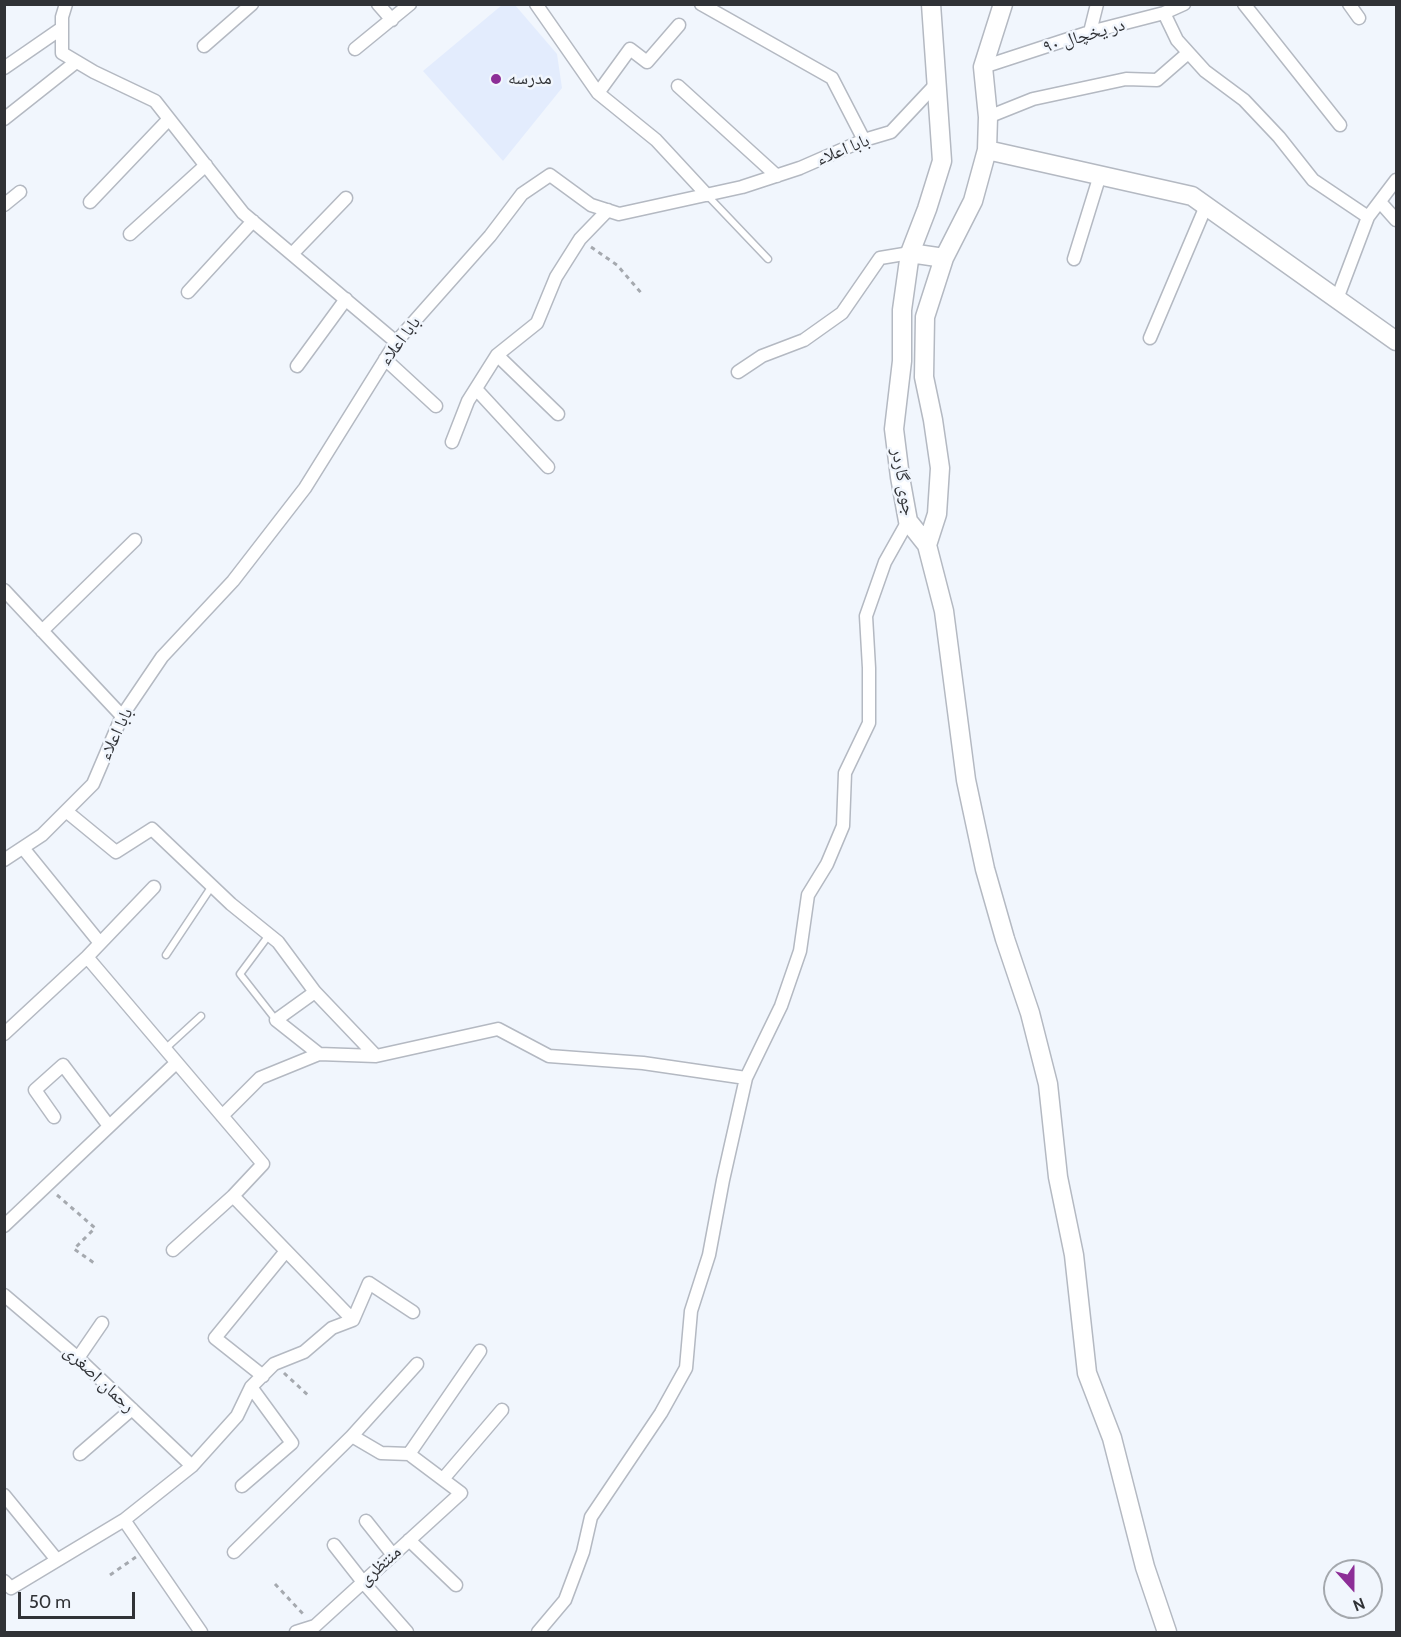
<!DOCTYPE html>
<meta charset="utf-8">
<style>
body{margin:0}
#map{position:relative;width:1401px;height:1637px;overflow:hidden;background:#f1f6fd;font-family:Cabin,sans-serif}
canvas{display:block}
.frame{position:absolute;inset:0;border:6px solid #303236;pointer-events:none}
.north{position:absolute;left:1323px;top:1559px;width:60px;height:60px;box-sizing:border-box;background:#f1f6fd;border:2px solid #a4a8ad;border-radius:50%;rotate:159deg;font-size:16px;font-weight:700;line-height:24px;text-align:center;color:#303236}
.north::after{content:'';display:block;margin:auto;width:21px;height:27px;background:#8d2e97;clip-path:polygon(50% 0,100% 100%,50% 72%,0 100%)}
.scale{position:absolute;left:18px;top:1592px;width:117px;height:27px;box-sizing:border-box;border:3px solid #303236;border-top:0;padding-left:8px;font-size:18px;line-height:21px;white-space:nowrap;color:#303236;-webkit-text-stroke:4px #f1f6fd;paint-order:stroke}
</style>
<div id="map">
<canvas width="1401" height="1637"></canvas>
<div class="frame"></div>
<div class="north">N</div>
<div class="scale">50 m</div>
</div>
<script>
const ctx = document.querySelector('canvas').getContext('2d');
ctx.lineJoin = 'round';
function paint(path, color) { ctx.fillStyle = color; ctx.fill(path, 'evenodd'); }
const poly = rows => new Path2D(rows.map(r => 'M' + r).join(''));
function strokePath(path, color, width, dash) { ctx.strokeStyle = color; ctx.lineWidth = width; ctx.lineCap = dash ? 'butt' : 'round'; ctx.setLineDash(dash || []); ctx.stroke(path); }
function write(font, color, halo, rows, align = 'center') {
  ctx.font = font + ' Cabin,"Noto Naskh Arabic",sans-serif'; ctx.lineWidth = 5; ctx.setLineDash([]); ctx.textBaseline = 'middle'; ctx.strokeStyle = halo; ctx.fillStyle = color; for (const [text, x, y, turn = 0] of rows) {
    ctx.save(); ctx.translate(x, y); ctx.rotate((+turn || 0) * Math.PI / 180); ctx.textAlign = isNaN(turn) ? turn : align; if (halo) ctx.strokeText(text, 0, 0); ctx.fillText(text, 0, 0); ctx.restore();
  }
}
paint(poly([
 [502,5,515,5,557,54,562,88,503,161,423,71]
]), '#e3ecfd');
const lane = poly([
 [707,195,768,259],
 [269,935,240,974,276,1020],
 [166,955,212,886],
 [165,1049,201,1016]
]);
const street = poly([
 [66,4,62,17,62,53,94,72,155,101,243,213,396,342],
 [378,4,392,20],
 [536,4,598,93,656,140,707,195],
 [701,4,832,78,864,140],
 [1244,4,1340,125],
 [1349,4,1359,18],
 [1164,13,1177,40,1205,71,1244,100,1279,137,1313,180,1368,217],
 [1090,32,1097,4],
 [204,46,252,4],
 [355,49,410,4],
 [983,67,1090,32,1164,13,1184,4],
 [4,68,62,28],
 [678,86,777,176],
 [598,93,630,49,647,62,679,25],
 [988,117,1033,99,1126,79,1157,80,1188,53],
 [4,119,76,62],
 [90,202,169,119],
 [1380,202,1396,220],
 [4,205,20,192],
 [130,234,206,165],
 [292,254,346,198],
 [1074,259,1100,175],
 [188,292,253,221],
 [1337,299,1368,217,1396,180],
 [1150,338,1206,206],
 [497,355,558,414],
 [385,359,436,406],
 [297,366,346,299],
 [738,372,762,356,804,340,842,313,880,258,910,253],
 [476,389,548,467],
 [452,442,468,401,497,355,537,323,556,277,580,239,608,210],
 [4,590,122,716],
 [42,631,135,540],
 [66,811,116,852,152,829,231,904,278,942,315,992,376,1056],
 [23,848,100,943],
 [4,860,42,835,93,784,122,716,162,657,233,581,305,488,396,342,490,236,522,194,550,175,591,205,619,214,742,187,800,168,864,140,891,132,937,83],
 [87,957,263,1164,233,1196,173,1250],
 [315,992,276,1020,319,1054],
 [4,1034,87,957,154,887],
 [222,1116,260,1078,319,1054,376,1056,498,1029,549,1056,643,1063,746,1078],
 [54,1117,35,1090,63,1065,109,1126],
 [4,1226,176,1063],
 [4,1295,78,1358,192,1466],
 [353,1320,369,1283,413,1312],
 [78,1358,102,1323],
 [263,1376,215,1338,286,1251],
 [352,1436,417,1364],
 [80,1454,132,1409],
 [409,1454,480,1351],
 [443,1479,502,1410],
 [242,1486,292,1443,251,1387],
 [4,1495,57,1560],
 [366,1521,393,1555],
 [409,1540,456,1585],
 [334,1545,363,1582,407,1632],
 [234,1552,352,1436,381,1453,409,1454,461,1493,315,1626,296,1632],
 [4,1581,11,1588,124,1520],
 [201,1632,124,1520,192,1466,237,1416,251,1387,274,1364,304,1352,332,1328,353,1320,233,1196],
 [538,1632,565,1600,583,1552,591,1517,661,1413,686,1368,691,1311,709,1255,723,1180,746,1078,781,1006,800,951,808,895,827,864,843,826,845,773,869,723,869,668,866,616,885,562,908,521]
]);
const secondary = poly([
 [931,4,942,161,927,209,910,253,902,310,902,361,894,429,900,477,908,521,927,545,944,611,966,780,985,869,1005,939,1030,1013,1048,1084,1058,1177,1074,1255,1087,1373,1112,1438,1145,1567,1167,1632],
 [987,150,1192,196,1396,341],
 [910,253,944,258],
 [927,545,937,514,940,468,933,420,924,377,925,317,944,258,973,201,987,150,988,117,983,67,1003,4]
]);
strokePath(lane, '#b4b9c2', 9);
strokePath(street, '#b4b9c2', 15);
strokePath(secondary, '#b4b9c2', 21);
strokePath(poly([
 [591,247,617,265,643,295],
 [57,1195,95,1228,74,1249,97,1265],
 [284,1373,310,1397],
 [110,1575,136,1557],
 [275,1584,304,1615]
]), '#a5a9af', 3, [4.5, 4.5]);
strokePath(lane, '#fff', 6);
strokePath(street, '#fff', 12);
strokePath(secondary, '#fff', 18);
for (const [x, y, r, color] of [
 [496,79,6,"#8d2e97"]
]) { const dot = new Path2D(); dot.arc(x, y, r, 0, 2 * Math.PI); ctx.fillStyle = color; ctx.fill(dot); strokePath(dot, '#f1f6fd', 2); }
write('18px', '#303236', '#f1f6fd', [
 ["در یخچال ۹۰",1084,36,-16],
 ["بابا اعلاء",843,150,-22],
 ["بابا اعلاء",400,341,-53],
 ["جوی گاردر",903,482,80],
 ["بابا اعلاء",116,734,-64],
 ["رحمان اصغری",99,1379,43],
 ["منتظری",380,1566,-42]
]);
write('18px', '#303236', '#f1f6fd', [
 ["مدرسه",508,79]
], 'left');
</script>
